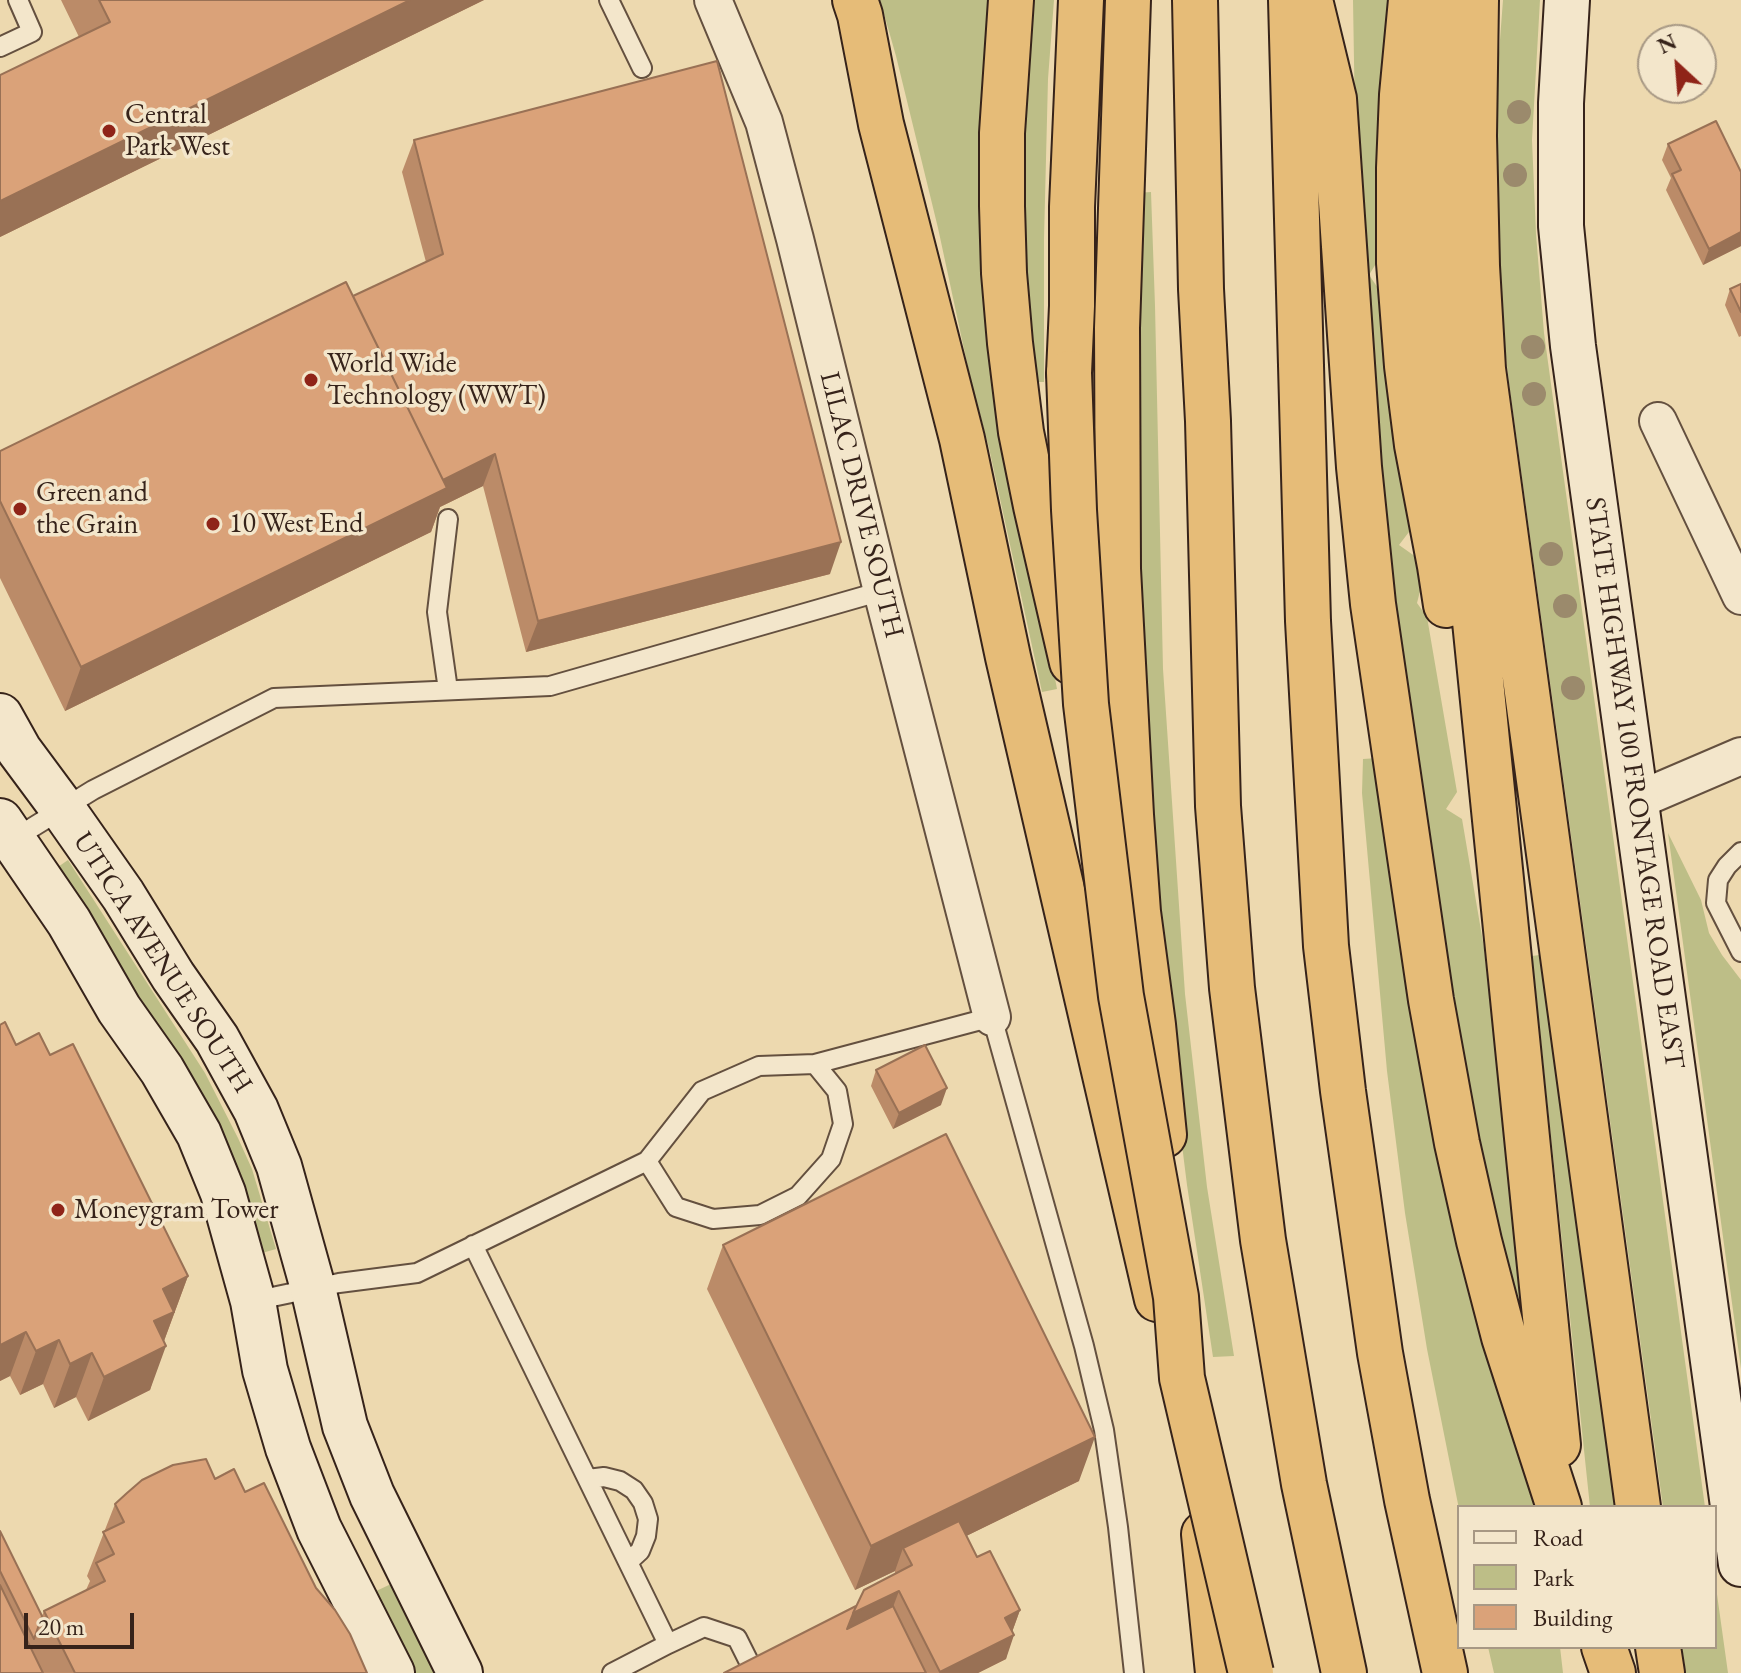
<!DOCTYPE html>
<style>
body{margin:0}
#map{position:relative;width:1741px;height:1673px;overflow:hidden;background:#edd9af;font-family:"EB Garamond",serif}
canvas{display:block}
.legend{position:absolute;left:1457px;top:1505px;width:260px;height:144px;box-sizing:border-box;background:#f3e6cb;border:2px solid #a79884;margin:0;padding:10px 14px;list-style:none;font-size:24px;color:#36231a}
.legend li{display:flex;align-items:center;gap:16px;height:40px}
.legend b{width:40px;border:2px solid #a79884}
.north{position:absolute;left:1637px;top:24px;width:80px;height:80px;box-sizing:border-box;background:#f3e6cb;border:2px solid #a79884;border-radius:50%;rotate:334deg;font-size:22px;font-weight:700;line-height:32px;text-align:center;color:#36231a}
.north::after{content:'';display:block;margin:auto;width:28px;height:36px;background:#8f2418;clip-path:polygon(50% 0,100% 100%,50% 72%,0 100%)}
.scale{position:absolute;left:24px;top:1613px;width:110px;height:36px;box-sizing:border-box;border:4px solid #36231a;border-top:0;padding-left:10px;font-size:24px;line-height:28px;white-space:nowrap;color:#36231a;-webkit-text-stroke:6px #f3e6cb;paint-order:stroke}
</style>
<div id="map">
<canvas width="1741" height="1673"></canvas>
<ul class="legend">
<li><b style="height:10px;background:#f3e6cb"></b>Road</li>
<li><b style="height:22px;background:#bdbe87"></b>Park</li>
<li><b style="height:22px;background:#daa279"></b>Building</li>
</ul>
<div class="north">N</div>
<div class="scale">20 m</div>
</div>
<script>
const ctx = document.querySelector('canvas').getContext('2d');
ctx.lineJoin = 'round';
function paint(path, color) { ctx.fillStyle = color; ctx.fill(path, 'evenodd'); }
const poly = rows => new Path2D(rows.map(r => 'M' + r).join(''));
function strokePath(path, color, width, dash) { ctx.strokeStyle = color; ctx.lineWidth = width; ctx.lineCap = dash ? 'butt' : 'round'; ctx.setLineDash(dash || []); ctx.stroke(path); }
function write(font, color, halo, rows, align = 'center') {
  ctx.font = font + ' "EB Garamond",serif'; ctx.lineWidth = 7; ctx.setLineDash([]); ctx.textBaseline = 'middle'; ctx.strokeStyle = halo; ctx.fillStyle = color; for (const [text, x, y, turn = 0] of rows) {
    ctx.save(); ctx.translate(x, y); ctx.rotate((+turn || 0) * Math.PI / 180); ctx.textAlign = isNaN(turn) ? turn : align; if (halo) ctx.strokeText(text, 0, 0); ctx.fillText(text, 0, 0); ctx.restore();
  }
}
paint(poly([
 [880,0,995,0,1042,610,1057,689,1042,692,989,448,970,377,938,228,896,56],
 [1027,0,1054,0,1048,79,1044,239,1044,382,1028,382,1023,340,1022,50],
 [1353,0,1389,0,1377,153,1379,210,1377,262,1369,275,1380,291,1412,528,1399,545,1416,557,1421,587,1417,603,1427,617,1457,792,1446,809,1462,819,1484,948,1530,1367,1467,1112,1395,666,1355,122],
 [1503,0,1540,0,1532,140,1536,234,1544,333,1705,1507,1663,1507,1509,383,1502,322,1495,161,1495,106],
 [1151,192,1155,306,1163,669,1185,994,1207,1187,1234,1356,1213,1357,1187,1185,1177,1105,1138,672,1136,193],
 [1378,758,1542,1507,1459,1507,1459,1509,1427,1349,1405,1213,1387,1071,1362,793,1363,759],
 [1668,833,1701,900,1709,933,1722,955,1741,980,1741,1369],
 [68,860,205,1073,238,1138,252,1169,276,1249,262,1253,240,1182,208,1109,189,1072,55,869],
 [1547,954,1623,1507,1590,1507,1532,956],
 [1715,1580,1728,1673,1686,1673,1682,1647,1715,1647],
 [391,1584,435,1673,411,1673,372,1593],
 [1488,1647,1560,1647,1563,1673,1494,1673]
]), '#bdbe87');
const lane = poly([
 [609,0,642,68],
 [0,47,32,32,18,0],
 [448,519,437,612,448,690],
 [12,840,93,790,274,698,550,686,882,591],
 [1741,852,1727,866,1718,880,1716,903,1741,952],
 [815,1064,992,1017,1084,1346,1104,1430,1118,1527,1134,1673],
 [473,1245,668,1644,612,1673],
 [253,1301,339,1283,417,1273,647,1161,702,1091,759,1066,815,1064,837,1091,843,1124,831,1159,798,1196,760,1215,713,1219,676,1207,647,1161],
 [588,1479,604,1477,620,1481,634,1490,643,1503,648,1519,646,1536,640,1551,628,1562],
 [668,1644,704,1627,737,1638,751,1666]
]);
const street = poly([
 [713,0,764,122,795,239,884,599,992,1017],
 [1658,421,1741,596],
 [1636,801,1741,756]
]);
const secondary = poly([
 [1567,0,1561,103,1561,226,1573,346,1741,1564],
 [0,716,19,750,62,808,123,895,173,976,217,1039,256,1110,279,1166,313,1288,345,1426,372,1495,460,1673],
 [0,821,69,922,119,1009,162,1070,199,1134,223,1193,253,1301,265,1370,288,1448,319,1529,392,1673]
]);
const highway = poly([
 [855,0,860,15,881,124,962,439,1008,657,1157,1299],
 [1011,0,1002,133,1002,206,1004,273,1010,343,1021,432,1036,506,1072,662],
 [1128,0,1117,328,1118,569,1131,815,1138,912,1153,1025,1164,1135],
 [1195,0,1201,289,1208,421,1218,806,1232,988,1263,1240,1304,1484,1344,1673],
 [1291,0,1308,621,1326,946,1343,1091,1380,1353,1407,1500,1445,1673],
 [1310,0,1334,99,1359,467,1373,604,1431,1000,1457,1143,1479,1241,1504,1337,1559,1507],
 [1411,0,1402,95,1399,168,1399,263,1407,366,1417,445,1440,566,1446,605],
 [1449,0,1444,33,1437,124,1440,247,1453,403,1558,1445],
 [1476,0,1474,136,1477,266,1483,369,1638,1507],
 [1069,373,1072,306,1072,207,1081,0],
 [1204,1534,1218,1673],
 [1604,1647,1613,1673],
 [1658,1647,1662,1673]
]);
strokePath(lane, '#64503f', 22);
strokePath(street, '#64503f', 40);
strokePath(secondary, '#36231a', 48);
strokePath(highway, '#36231a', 48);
strokePath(lane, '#f3e6cb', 18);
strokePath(street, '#f3e6cb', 36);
strokePath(secondary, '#f3e6cb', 44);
strokePath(highway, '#e6bc78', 44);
const highwayBridge = poly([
 [1069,373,1074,510,1086,704,1121,996,1176,1297,1182,1378,1251,1673]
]);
strokePath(highwayBridge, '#36231a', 48, []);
strokePath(highwayBridge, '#e6bc78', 44);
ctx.fillStyle = '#9b8a6c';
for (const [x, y] of [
 [1519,112],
 [1515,175],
 [1533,347],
 [1534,394],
 [1551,554],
 [1565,606],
 [1573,688]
]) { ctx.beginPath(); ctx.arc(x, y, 12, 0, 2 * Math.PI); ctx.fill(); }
paint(poly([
 [61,0,484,0,0,237,0,75,79,37],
 [414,140,830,574,526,652,483,486,440,507,431,532,65,711,0,578,0,451,353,296,426,262,402,172],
 [1668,144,1741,172,1741,246,1703,265,1666,190,1671,178,1662,160],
 [1741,284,1741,336,1739,337,1725,305,1730,289],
 [0,1025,16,1045,50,1055,188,1276,164,1341,150,1390,88,1421,76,1397,54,1408,43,1384,20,1395,10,1376,0,1381],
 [876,1070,941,1105,893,1129,871,1086],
 [723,1245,1079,1481,966,1536,977,1557,1020,1610,1012,1632,1006,1659,978,1673,724,1673,856,1606,895,1574,895,1571,855,1590,707,1289],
 [215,1479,245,1492,316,1588,367,1673,0,1673,0,1531,42,1616,44,1611,86,1590,90,1581,87,1576,115,1504]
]), '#bb8b68');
paint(poly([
 [410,0,484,0,0,237,0,201],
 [1741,232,1741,246,1703,265,1709,249],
 [495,454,483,486,440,507,431,532,65,711,81,667],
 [841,542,830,574,526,652,538,621],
 [947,1088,941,1105,893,1129,899,1113],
 [188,1276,161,1349,166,1346,150,1390,88,1421,104,1377,163,1289],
 [26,1332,10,1376,0,1381,0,1345],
 [59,1340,43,1384,20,1395,36,1351],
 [92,1353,76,1397,54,1408,70,1364],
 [1095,1437,1079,1481,911,1563,903,1548,895,1571,855,1590,871,1546],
 [899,1591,890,1615,844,1637,853,1613],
 [1020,1610,1011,1635,1005,1618],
 [1014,1635,1006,1659,978,1673,939,1673]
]), '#997155');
const building = poly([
 [99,0,410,0,0,201,0,75,110,22,99,0],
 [717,61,841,542,538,621,495,454,443,480,353,296,443,254,414,140,717,61],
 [1716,121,1741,172,1741,232,1709,249,1672,174,1681,170,1668,144,1716,121],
 [346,282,447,488,81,667,0,501,0,451,346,282],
 [1741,284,1741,312,1730,289,1741,284],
 [5,1022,16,1045,39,1033,50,1055,73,1044,188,1276,163,1289,174,1312,154,1321,166,1346,104,1377,92,1353,70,1364,59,1340,36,1351,26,1332,0,1345,0,1025,5,1022],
 [925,1045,947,1088,899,1113,876,1070,925,1045],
 [946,1134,1095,1437,871,1546,723,1245,946,1134],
 [206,1459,215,1479,234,1469,245,1492,264,1483,316,1588,335,1610,350,1634,367,1673,75,1673,44,1611,105,1581,96,1563,114,1554,103,1532,124,1522,115,1504,127,1493,142,1480,173,1465,206,1459],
 [959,1521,977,1557,990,1551,1020,1610,1005,1618,1014,1635,940,1672,899,1591,853,1613,864,1590,912,1565,903,1548,959,1521],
 [0,1531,42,1616,34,1639,0,1571,0,1531],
 [0,1585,43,1673,0,1673,0,1585],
 [856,1606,847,1629,893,1606,926,1673,724,1673,856,1606]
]);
paint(building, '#daa279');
strokePath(building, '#997155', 2);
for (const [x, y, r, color] of [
 [109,131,8,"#8f2418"],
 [311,380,8,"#8f2418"],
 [20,509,8,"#8f2418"],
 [213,524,8,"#8f2418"],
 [58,1210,8,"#8f2418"]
]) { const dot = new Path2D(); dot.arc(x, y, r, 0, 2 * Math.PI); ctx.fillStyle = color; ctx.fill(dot); strokePath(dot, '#f3e6cb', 3); }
write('28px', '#36231a', '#f3e6cb', [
 ["Central",125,115],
 ["Park West",125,147],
 ["World Wide",327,364],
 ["Technology (WWT)",327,396],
 ["Green and",36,493],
 ["the Grain",36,525],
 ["10 West End",229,524],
 ["Moneygram Tower",74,1210]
], 'left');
write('28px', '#36231a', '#f3e6cb', [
 ["LILAC DRIVE SOUTH",861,505,76],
 ["STATE HIGHWAY 100 FRONTAGE ROAD EAST",1634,783,82],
 ["UTICA AVENUE SOUTH",162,963,57]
]);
</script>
